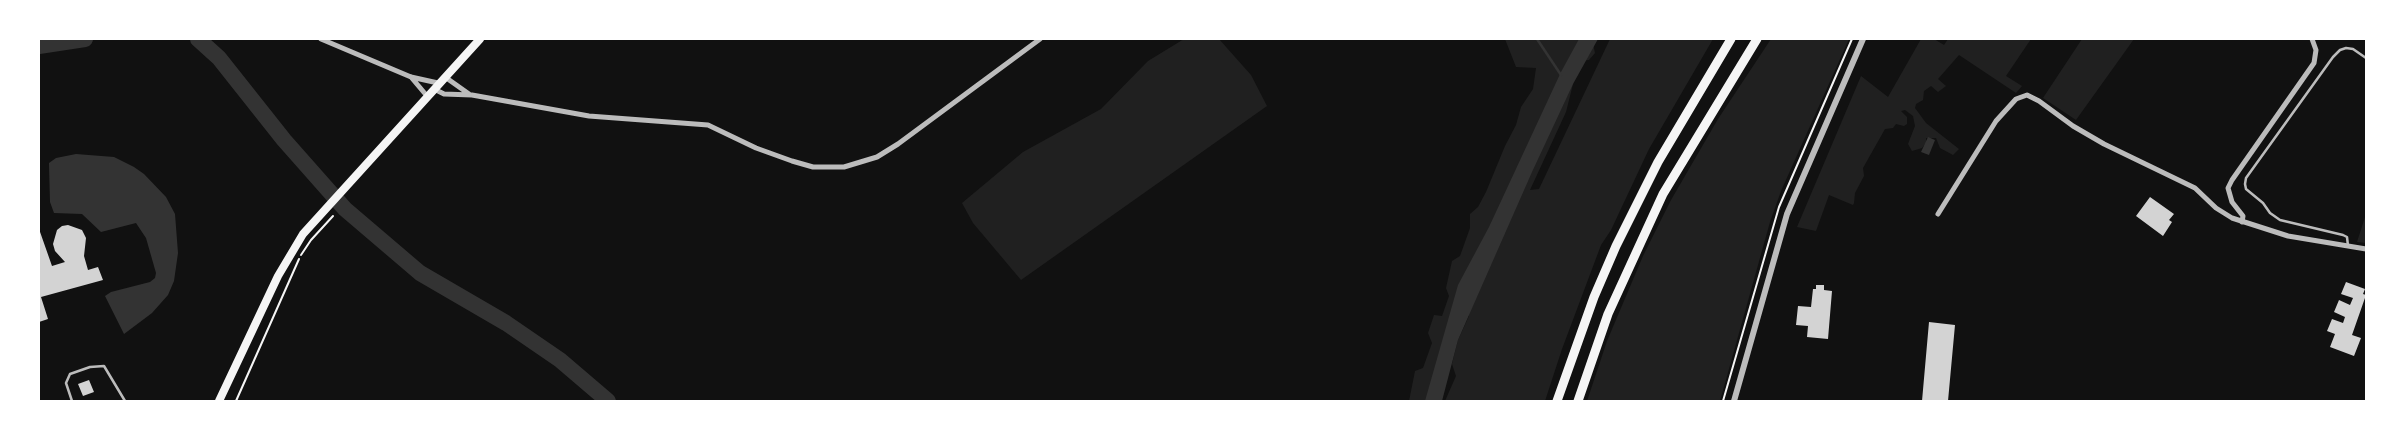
<!DOCTYPE html>
<style>
body{margin:0}
#map{position:relative;width:2405px;height:440px;overflow:hidden;background:#111;font-family:Roboto,sans-serif}
canvas{display:block}
.frame{position:absolute;inset:0;border:40px solid #fff;pointer-events:none}
</style>
<div id="map">
<canvas width="2405" height="440"></canvas>
<div class="frame"></div>
</div>
<script>
const ctx = document.querySelector('canvas').getContext('2d');
ctx.lineJoin = 'round';
function paint(path, color) { ctx.fillStyle = color; ctx.fill(path, 'evenodd'); }
const poly = rows => new Path2D(rows.map(r => 'M' + r).join(''));
function strokePath(path, color, width, dash) { ctx.strokeStyle = color; ctx.lineWidth = width; ctx.lineCap = dash ? 'butt' : 'round'; ctx.setLineDash(dash || []); ctx.stroke(path); }
paint(poly([
 [1184,39,1219,39,1251,75,1267,106,1021,280,973,223,962,203,1023,152,1101,109,1148,61],
 [1505,39,1592,39,1595,53,1589,60,1569,62,1573,84,1566,112,1530,190,1539,189,1610,39,1713,39,1649,149,1611,230,1601,245,1562,349,1545,401,1445,401,1456,376,1452,364,1458,340,1469,316,1466,305,1435,401,1409,401,1415,371,1423,368,1432,343,1428,333,1434,315,1442,316,1449,296,1446,288,1452,261,1460,256,1470,228,1470,214,1478,207,1486,192,1505,146,1516,125,1521,107,1533,89,1536,68,1516,67],
 [1771,39,1849,39,1781,191,1770,222,1720,401,1587,401,1607,341,1643,256,1671,200,1718,119],
 [1921,39,1934,39,1944,45,1948,39,2031,39,2006,76,2022,86,2016,93,1959,55,1938,79,1946,86,1938,92,1931,86,1924,91,1923,100,1916,104,1915,108,1926,123,1959,149,1953,155,1940,148,1936,138,1926,138,1926,143,1922,148,1912,151,1908,144,1915,126,1913,116,1905,110,1901,111,1907,117,1907,124,1904,126,1896,124,1893,128,1885,129,1863,168,1864,176,1855,193,1854,203,1853,205,1829,195,1816,231,1797,227,1861,76,1888,97],
 [2082,39,2134,39,2076,120,2043,98],
 [2366,214,2366,243,2357,242]
]), '#202020');
paint(poly([
 [1579,39,1598,39,1573,84,1532,172,1458,340,1442,401,1425,401,1458,285,1489,227,1561,72],
 [1928,137,1935,140,1929,155,1921,152],
 [76,154,114,157,134,167,144,174,166,197,175,214,178,253,174,281,168,295,152,313,124,334,105,296,111,292,150,282,155,278,156,273,146,238,136,223,101,232,82,214,54,213,50,202,49,163,56,158]
]), '#333');
strokePath(poly([
 [1537,39,1561,75]
]), '#333', 2.5);
strokePath(poly([
 [198,39,219,58,284,140,345,209,420,273,506,323,560,360,608,401],
 [39,46,85,39]
]), '#333', 16);
paint(poly([
 [2150,197,2174,214,2169,220,2172,222,2163,236,2136,216],
 [68,225,82,230,86,238,84,256,88,270,98,267,103,280,41,297,48,319,39,322,39,229,52,266,65,262,55,251,53,244,57,230,62,226],
 [2346,282,2365,289,2363,294,2366,295,2352,335,2361,338,2354,356,2330,347,2335,334,2327,331,2332,319,2343,323,2345,317,2334,312,2339,300,2350,305,2353,298,2341,294],
 [1816,285,1824,285,1824,290,1832,291,1828,339,1807,337,1808,326,1796,325,1798,306,1811,307,1813,289,1816,289],
 [1929,322,1955,325,1948,401,1922,401],
 [89,380,94,392,83,396,78,384]
]), '#d3d3d3');
strokePath(poly([
 [301,255,311,240,333,216],
 [236,401,299,259],
 [1723,401,1779,207,1852,39]
]), '#f5f5f5', 2);
strokePath(poly([
 [2348,246,2347,237,2343,235,2280,220,2270,213,2263,203,2246,189,2245,184,2246,178,2333,57,2340,50,2346,48,2353,49,2366,58],
 [72,401,66,383,70,374,90,367,104,366,125,401]
]), '#bcbcbc', 2.5);
strokePath(poly([
 [321,39,411,77,438,83],
 [411,77,427,96],
 [445,77,469,94],
 [434,89,444,94,472,95,589,116,708,125,756,148,792,161,813,167,844,167,877,157,898,144,1040,39],
 [1938,214,1996,121,2016,99,2027,95,2039,101,2073,126,2104,144,2195,188,2216,208,2232,218,2288,236,2366,249],
 [2242,222,2243,216,2232,202,2228,188,2232,180,2314,63,2316,50,2312,39]
]), '#bcbcbc', 5);
strokePath(poly([
 [1734,401,1787,214,1863,39]
]), '#bcbcbc', 6);
strokePath(poly([
 [219,401,278,276,303,234,480,39]
]), '#f5f5f5', 8);
strokePath(poly([
 [1557,401,1594,297,1616,246,1658,162,1731,39],
 [1578,401,1608,314,1663,194,1757,39]
]), '#f5f5f5', 9);
</script>
